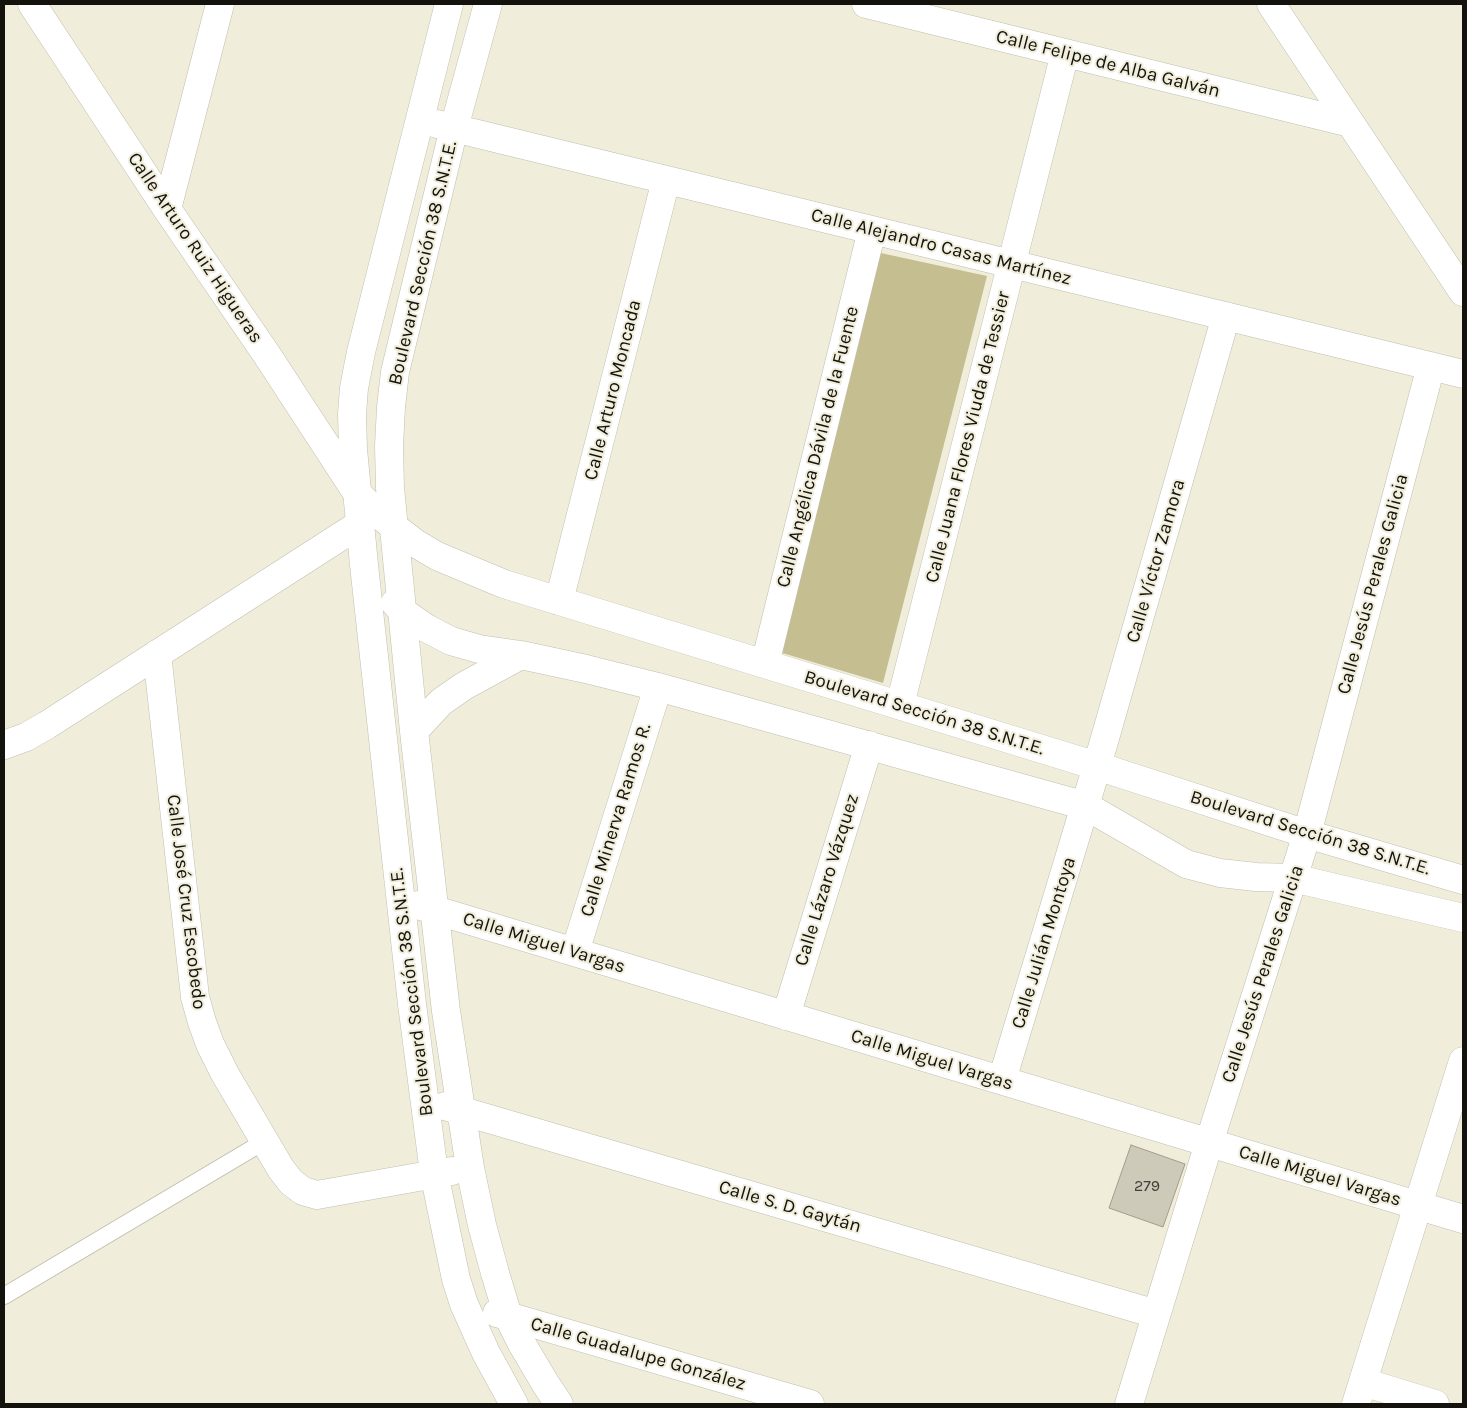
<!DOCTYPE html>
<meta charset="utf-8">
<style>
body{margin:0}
#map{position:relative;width:1467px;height:1408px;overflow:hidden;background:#f0eddb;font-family:Karla,sans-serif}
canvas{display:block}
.frame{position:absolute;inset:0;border:5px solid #13120c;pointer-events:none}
</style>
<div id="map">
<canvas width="1467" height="1408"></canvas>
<div class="frame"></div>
</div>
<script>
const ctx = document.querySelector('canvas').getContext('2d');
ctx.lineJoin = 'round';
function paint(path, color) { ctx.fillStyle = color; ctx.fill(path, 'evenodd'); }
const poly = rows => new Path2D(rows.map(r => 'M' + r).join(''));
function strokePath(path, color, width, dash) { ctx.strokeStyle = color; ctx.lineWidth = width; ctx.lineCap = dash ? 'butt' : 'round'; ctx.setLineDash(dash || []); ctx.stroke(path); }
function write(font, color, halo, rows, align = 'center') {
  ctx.font = font + ' Karla,sans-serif'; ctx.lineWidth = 4; ctx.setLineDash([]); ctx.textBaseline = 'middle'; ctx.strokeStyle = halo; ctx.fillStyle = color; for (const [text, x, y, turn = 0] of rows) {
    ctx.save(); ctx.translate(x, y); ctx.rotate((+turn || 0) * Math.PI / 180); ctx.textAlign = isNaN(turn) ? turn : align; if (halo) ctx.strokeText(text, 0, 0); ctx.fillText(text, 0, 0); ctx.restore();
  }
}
paint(poly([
 [876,252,987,276,883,683,779,652]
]), '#c5be91');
const building = poly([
 [1131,1145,1185,1164,1163,1227,1109,1208,1131,1145]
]);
paint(building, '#cdcab9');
strokePath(building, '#a09d8d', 1);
const lane = poly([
 [4,1296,265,1141]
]);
const street = poly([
 [32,4,167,209,267,355,357,493,375,511,393,526,415,543,437,556,504,584,1097,766,1307,834,1463,880],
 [449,4,361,352,354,388,352,414,353,449,364,565,412,1004,434,1173,456,1279,464,1304,486,1353,514,1404],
 [488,4,454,128,395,372,391,407,389,446,390,488,414,731,446,1011,470,1168,482,1225,495,1273,508,1316,522,1344,545,1383,559,1404],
 [866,4,1350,123],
 [1271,4,1463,292],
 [437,124,1463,374],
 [167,209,220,4],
 [559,601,666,180],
 [395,603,403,612,426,628,451,641,479,649,521,655,586,669,658,687,1086,806,1186,864,1220,873,1256,877,1293,878,1463,918],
 [157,654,195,997,202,1022,210,1044,225,1074,281,1169,291,1182,303,1191,317,1195,452,1171],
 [765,664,872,230],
 [900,705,1065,53],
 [414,731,441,702,464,686,521,655],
 [4,745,26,737,47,725,360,524],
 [418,905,1463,1219],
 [575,952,658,687],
 [786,1016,869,745],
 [1002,1080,1097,766,1226,316],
 [445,1106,1156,1314],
 [497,1313,810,1404],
 [1363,1382,1435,1404],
 [1129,1404,1209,1143,1307,834,1431,366],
 [1356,1404,1463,1061]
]);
strokePath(lane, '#c1bfae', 18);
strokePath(street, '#c1bfae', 29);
strokePath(lane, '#fff', 16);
strokePath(street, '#fff', 28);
write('16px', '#424037', null, [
 ["279",1147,1186]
]);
write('19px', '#13120c', '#f0eddb', [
 ["Calle Felipe de Alba Galván",1108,64,14],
 ["Calle Alejandro Casas Martínez",941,247,14],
 ["Calle Arturo Ruiz Higueras",195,248,56],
 ["Boulevard Sección 38 S.N.T.E.",423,263,-77],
 ["Calle Arturo Moncada",613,390,-76],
 ["Calle Juana Flores Viuda de Tessier",968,437,-76],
 ["Calle Angélica Dávila de la Fuente",818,447,-76],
 ["Calle Víctor Zamora",1156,561,-74],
 ["Calle Jesús Perales Galicia",1373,584,-75],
 ["Boulevard Sección 38 S.N.T.E.",924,713,17],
 ["Calle Minerva Ramos R.",616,820,-73],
 ["Boulevard Sección 38 S.N.T.E.",1310,833,17],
 ["Calle Lázaro Vázquez",827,880,-73],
 ["Calle José Cruz Escobedo",186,902,83],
 ["Calle Miguel Vargas",544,943,17],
 ["Calle Julián Montoya",1044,943,-73],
 ["Calle Jesús Perales Galicia",1263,974,-72],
 ["Boulevard Sección 38 S.N.T.E.",412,992,-97],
 ["Calle Miguel Vargas",932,1060,17],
 ["Calle Miguel Vargas",1320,1176,17],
 ["Calle S. D. Gaytán",790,1207,16],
 ["Calle Guadalupe González",638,1354,16]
]);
</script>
